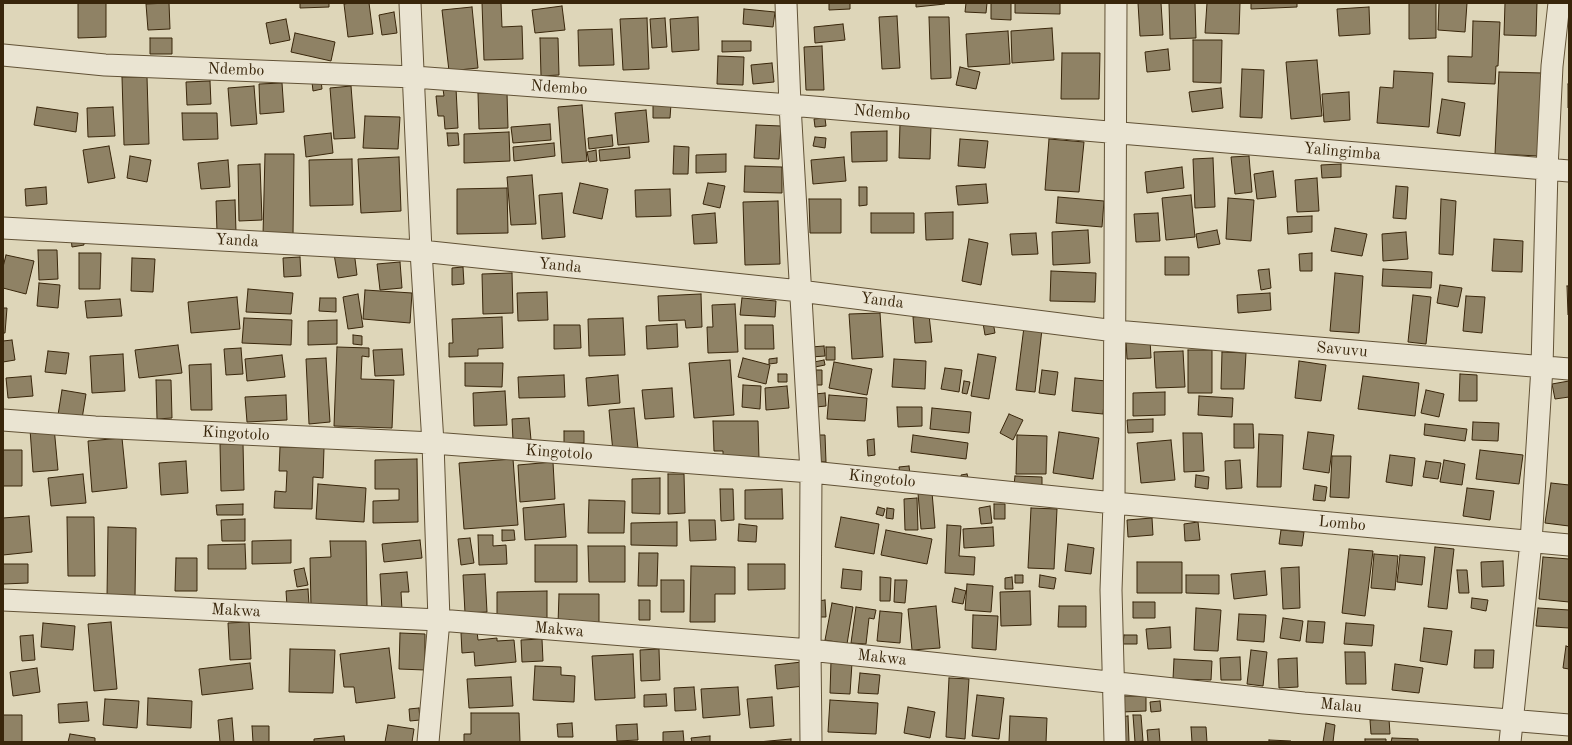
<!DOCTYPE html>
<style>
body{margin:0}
#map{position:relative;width:1572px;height:745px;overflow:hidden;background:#ded6b9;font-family:"Old Standard TT",serif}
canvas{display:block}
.frame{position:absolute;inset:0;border:4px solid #39260b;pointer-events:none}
</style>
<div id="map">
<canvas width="1572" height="745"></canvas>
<div class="frame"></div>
</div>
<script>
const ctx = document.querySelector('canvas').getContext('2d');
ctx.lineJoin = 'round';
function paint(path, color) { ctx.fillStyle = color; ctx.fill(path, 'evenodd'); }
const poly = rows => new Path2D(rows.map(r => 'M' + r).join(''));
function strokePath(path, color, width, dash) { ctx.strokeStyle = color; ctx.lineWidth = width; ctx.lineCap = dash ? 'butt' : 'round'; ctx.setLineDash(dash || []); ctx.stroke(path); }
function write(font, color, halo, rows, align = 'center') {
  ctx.font = font + ' "Old Standard TT",serif'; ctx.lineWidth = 3; ctx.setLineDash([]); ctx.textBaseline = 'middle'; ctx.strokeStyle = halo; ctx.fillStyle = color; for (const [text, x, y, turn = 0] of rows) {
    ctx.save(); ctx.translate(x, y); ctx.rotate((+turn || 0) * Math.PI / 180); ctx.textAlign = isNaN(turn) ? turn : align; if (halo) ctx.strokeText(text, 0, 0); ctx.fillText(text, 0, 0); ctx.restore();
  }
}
const building = poly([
 [78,3,106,3,106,37,78,38,78,3],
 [169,3,170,29,148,30,146,4,169,3],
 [300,3,329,3,329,7,300,8,300,3],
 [350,3,369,3,373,34,348,37,344,4,350,3],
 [482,3,501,3,502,27,522,26,523,59,484,60,482,3],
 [829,3,850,3,850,9,829,10,829,3],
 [916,3,945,3,945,4,916,7,916,3],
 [966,3,987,3,986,13,965,12,966,3],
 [991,3,1011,3,1011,20,991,19,991,3],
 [1015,3,1060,3,1060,14,1015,13,1015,3],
 [1138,3,1161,3,1163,35,1140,36,1138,3],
 [1169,3,1195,3,1196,38,1170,39,1169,3],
 [1207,3,1240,3,1239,34,1205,33,1207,3],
 [1251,3,1297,3,1297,7,1251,9,1251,3],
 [1409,3,1436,3,1436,38,1409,39,1409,3],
 [1439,3,1467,3,1465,32,1438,30,1439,3],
 [1505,3,1537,3,1536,36,1504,35,1505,3],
 [562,6,565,30,535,33,532,10,562,6],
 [472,7,478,68,449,71,442,10,472,7],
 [1369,7,1370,34,1339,36,1337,9,1369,7],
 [744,9,775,12,773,27,743,24,744,9],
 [394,12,397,33,382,35,379,15,394,12],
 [897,16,900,68,882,69,879,17,897,16],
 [698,17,699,50,672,52,670,19,698,17],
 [929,17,949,17,951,78,931,79,929,17],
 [647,18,649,69,623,70,620,19,647,18],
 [665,18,667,47,652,48,650,19,665,18],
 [286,19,290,40,270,44,266,23,286,19],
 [1473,21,1500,22,1498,66,1496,66,1495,84,1448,82,1448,56,1472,57,1473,21],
 [843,24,845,40,815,43,814,27,843,24],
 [1052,28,1054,60,1012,63,1011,31,1052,28],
 [612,29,614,65,579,66,578,30,612,29],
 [1008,31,1010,64,968,67,966,34,1008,31],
 [295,33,335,42,331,61,291,52,295,33],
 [150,38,172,38,172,54,150,54,150,38],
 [540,38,558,38,559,75,541,76,540,38],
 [1193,40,1222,40,1221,83,1193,82,1193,40],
 [722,41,751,41,751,51,722,52,722,41],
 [822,46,824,90,806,90,804,47,822,46],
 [1168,49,1170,70,1147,72,1145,52,1168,49],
 [1062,53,1100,53,1099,99,1061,99,1062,53],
 [718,56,744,57,743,85,717,84,718,56],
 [1317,60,1322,116,1291,119,1286,62,1317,60],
 [772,63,774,82,753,84,751,65,772,63],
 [960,67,980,72,976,89,956,85,960,67],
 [1242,69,1264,70,1262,118,1240,117,1242,69],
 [1394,71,1433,73,1429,127,1377,123,1380,87,1393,88,1394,71],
 [1499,72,1543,73,1539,156,1495,154,1499,72],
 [122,77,147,77,149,144,124,145,122,77],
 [321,80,322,89,313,91,312,82,321,80],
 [210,81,211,104,187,105,186,82,210,81],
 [282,83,284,112,260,114,259,84,282,83],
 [1568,84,1569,84,1569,108,1568,108,1568,84],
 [254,86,257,124,231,126,228,88,254,86],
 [351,86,355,138,334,139,330,88,351,86],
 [456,88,458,128,445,129,444,116,438,116,436,96,444,96,443,89,456,88],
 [1221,88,1223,108,1192,112,1189,92,1221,88],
 [1349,92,1350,120,1324,122,1322,94,1349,92],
 [478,93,507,93,508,128,479,129,478,93],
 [1442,99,1465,103,1460,136,1437,133,1442,99],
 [653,104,671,104,670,118,653,118,653,104],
 [582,105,587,161,562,163,558,107,582,105],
 [37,107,78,113,76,132,34,125,37,107],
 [113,107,115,136,88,137,87,108,113,107],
 [646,110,649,142,618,145,615,113,646,110],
 [182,113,217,113,218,139,183,140,182,113],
 [365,116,400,117,398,149,363,148,365,116],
 [825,118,826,126,815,127,814,119,825,118],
 [550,124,551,140,513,143,511,127,550,124],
 [900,124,931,125,930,159,899,158,900,124],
 [756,125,781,126,779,159,754,158,756,125],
 [887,131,887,161,852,162,851,132,887,131],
 [509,132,510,161,464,163,464,134,509,132],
 [331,133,333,153,306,157,304,136,331,133],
 [447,133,458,133,459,145,448,146,447,133],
 [612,135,613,146,589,149,588,138,612,135],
 [815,137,826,138,825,148,813,146,815,137],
 [960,139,988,141,985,168,958,166,960,139],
 [1049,139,1084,142,1079,192,1045,190,1049,139],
 [554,143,555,156,514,161,513,147,554,143],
 [109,146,115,178,88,183,83,150,109,146],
 [674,146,689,147,688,174,673,174,674,146],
 [629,147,630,158,600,161,599,150,629,147],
 [596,150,597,161,589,162,587,152,596,150],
 [265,154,294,154,293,235,263,235,265,154],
 [726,154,726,172,696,173,696,155,726,154],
 [130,156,151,160,147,182,127,178,130,156],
 [1249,156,1252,192,1235,194,1231,157,1249,156],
 [399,157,401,211,361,213,358,159,399,157],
 [844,157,846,181,813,184,811,160,844,157],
 [1213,158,1215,207,1195,208,1193,159,1213,158],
 [352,159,353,205,310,206,309,160,352,159],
 [228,160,230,187,201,189,198,163,228,160],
 [260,164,262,220,239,221,238,165,260,164],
 [1341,164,1341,177,1322,178,1321,165,1341,164],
 [745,166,782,167,782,193,744,192,745,166],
 [1182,167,1184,188,1147,193,1145,172,1182,167],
 [1273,171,1276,197,1257,199,1254,174,1273,171],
 [532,175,536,224,511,225,507,177,532,175],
 [1317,178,1319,211,1297,212,1295,180,1317,178],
 [580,183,608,189,602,219,573,213,580,183],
 [708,183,725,186,720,208,703,204,708,183],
 [986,184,988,203,958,205,956,186,986,184],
 [1396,186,1408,187,1406,219,1393,218,1396,186],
 [46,187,47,204,26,206,25,189,46,187],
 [859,187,867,187,867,205,859,206,859,187],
 [507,188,508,233,457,234,457,189,507,188],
 [670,189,671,216,636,217,635,190,670,189],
 [562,193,565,237,542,239,539,195,562,193],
 [1191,195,1195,237,1166,240,1162,198,1191,195],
 [1058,197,1104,201,1102,227,1056,223,1058,197],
 [1228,198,1254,200,1251,241,1226,239,1228,198],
 [809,199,841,199,841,233,810,233,809,199],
 [1441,199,1456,201,1453,255,1439,254,1441,199],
 [235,200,236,232,217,232,216,201,235,200],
 [778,201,780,264,745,265,743,202,778,201],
 [953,212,953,239,926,240,925,213,953,212],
 [715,213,717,243,694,244,692,215,715,213],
 [871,213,914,213,914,233,871,233,871,213],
 [1158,213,1160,241,1136,242,1134,214,1158,213],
 [1312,216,1312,232,1288,234,1287,217,1312,216],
 [1335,228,1367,234,1362,256,1331,251,1335,228],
 [1088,230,1090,263,1053,265,1052,232,1088,230],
 [1217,230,1220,244,1198,248,1196,234,1217,230],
 [1406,232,1408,259,1383,261,1382,234,1406,232],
 [1036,233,1038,254,1012,255,1010,234,1036,233],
 [83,236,84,245,72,247,71,238,83,236],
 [969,239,988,243,981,285,962,281,969,239],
 [1494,239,1523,241,1522,272,1492,271,1494,239],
 [38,250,57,250,58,279,39,280,38,250],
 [354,251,357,275,338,278,334,254,354,251],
 [79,253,101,253,100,289,79,289,79,253],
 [1312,253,1312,271,1300,271,1299,254,1312,253],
 [6,255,34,261,26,294,3,288,3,267,6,255],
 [300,257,301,276,284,277,283,258,300,257],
 [1165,257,1189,257,1189,275,1165,275,1165,257],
 [132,258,155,259,153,292,131,291,132,258],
 [400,262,402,288,380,290,377,264,400,262],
 [463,267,464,284,452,285,452,268,463,267],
 [1269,269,1271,288,1261,290,1258,270,1269,269],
 [1383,269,1432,272,1431,288,1382,286,1383,269],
 [1051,271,1096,273,1095,302,1050,301,1051,271],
 [512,273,513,313,483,314,482,274,512,273],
 [1335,273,1363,276,1359,333,1330,331,1335,273],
 [39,283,60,285,58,308,37,306,39,283],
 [1440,285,1462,288,1458,307,1437,303,1440,285],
 [1567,286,1569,286,1569,315,1568,315,1567,286],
 [248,289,293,293,291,314,246,312,248,289],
 [365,290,412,293,410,323,363,319,365,290],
 [547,292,548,320,518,321,517,293,547,292],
 [1270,293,1271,310,1238,313,1237,295,1270,293],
 [358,294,363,327,348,329,343,297,358,294],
 [701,294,702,327,686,328,685,320,659,321,658,296,701,294],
 [1413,295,1431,297,1426,344,1408,342,1413,295],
 [1466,296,1485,297,1482,333,1463,331,1466,296],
 [237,297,240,329,191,333,188,302,237,297],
 [320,298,336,298,336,312,319,311,320,298],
 [742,298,776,301,775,317,740,315,742,298],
 [120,299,122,316,87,318,85,301,120,299],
 [735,304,738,352,708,353,707,327,713,327,712,305,735,304],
 [3,308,7,308,5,333,3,333,3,308],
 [880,313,883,357,852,359,849,314,880,313],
 [929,315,932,342,915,343,913,317,929,315],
 [502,317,503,348,478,349,478,356,449,357,449,343,453,343,452,319,502,317],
 [244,318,292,320,291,345,242,343,244,318],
 [623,318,625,355,589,356,588,319,623,318],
 [337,320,337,344,308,345,308,321,337,320],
 [993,322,995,333,985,335,983,323,993,322],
 [677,324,678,347,647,349,646,326,677,324],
 [554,325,580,325,581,348,554,349,554,325],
 [745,325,773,325,774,349,745,349,745,325],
 [1024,327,1042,329,1035,392,1016,390,1024,327],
 [353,335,362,336,362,345,353,344,353,335],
 [1150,339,1151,358,1127,359,1126,341,1150,339],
 [12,340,15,360,3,362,3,341,12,340],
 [178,345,182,373,139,378,135,350,178,345],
 [824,346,825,356,811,357,811,347,824,346],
 [337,347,369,348,369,357,362,356,361,379,394,380,392,428,334,426,337,347],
 [826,347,835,347,835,360,826,360,826,347],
 [241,348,243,374,226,375,224,349,241,348],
 [402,349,404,375,375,376,373,350,402,349],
 [1188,350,1212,350,1212,393,1188,393,1188,350],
 [48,351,69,353,66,374,45,372,48,351],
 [1183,351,1185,387,1156,388,1154,352,1183,351],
 [1222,352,1246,353,1244,389,1221,389,1222,352],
 [123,354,125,391,92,393,90,356,123,354],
 [978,354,996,357,989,399,971,396,978,354],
 [282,355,285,377,247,381,245,359,282,355],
 [326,358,330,422,309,424,306,359,326,358],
 [743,358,770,365,766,384,738,377,743,358],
 [777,358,777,363,769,364,769,359,777,358],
 [894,359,926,361,925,389,892,387,894,359],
 [730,360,734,415,694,418,689,363,730,360],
 [824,360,825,365,815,367,814,362,824,360],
 [1299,361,1326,365,1321,401,1295,398,1299,361],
 [834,362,872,369,867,395,829,388,834,362],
 [465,363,503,363,502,387,465,386,465,363],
 [211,364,212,410,191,410,189,365,211,364],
 [945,368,962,370,959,392,941,389,945,368],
 [816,370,822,370,822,385,816,385,816,370],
 [1042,370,1058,372,1055,395,1039,393,1042,370],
 [778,374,787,374,787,382,778,382,778,374],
 [1460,374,1477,375,1477,401,1459,401,1460,374],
 [564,375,565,397,519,398,518,377,564,375],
 [618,375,620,403,588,406,586,378,618,375],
 [31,376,33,396,8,398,6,378,31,376],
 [1363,376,1419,383,1415,416,1358,409,1363,376],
 [1075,378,1106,381,1103,414,1072,411,1075,378],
 [156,380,171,380,172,418,157,419,156,380],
 [964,381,970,382,967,394,962,393,964,381],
 [1569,381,1569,397,1555,399,1552,384,1569,381],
 [743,385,761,386,760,409,742,407,743,385],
 [787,386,789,408,766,410,765,388,787,386],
 [672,388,674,417,645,419,642,390,672,388],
 [62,390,86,394,82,419,58,415,62,390],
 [1426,390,1444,394,1439,417,1421,413,1426,390],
 [505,391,507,425,474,426,473,393,505,391],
 [1165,392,1165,415,1133,416,1133,393,1165,392],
 [825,393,826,406,816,407,815,394,825,393],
 [286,395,287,420,247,422,245,397,286,395],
 [829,395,867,398,865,421,827,419,829,395],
 [1199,396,1233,398,1232,417,1198,415,1199,396],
 [897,407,922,407,922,426,898,427,897,407],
 [634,408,638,449,613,452,609,410,634,408],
 [932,408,971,412,969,433,930,429,932,408],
 [1009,414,1023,420,1013,440,1000,433,1009,414],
 [529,418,531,440,513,441,512,419,529,418],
 [1153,419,1153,432,1128,433,1127,420,1153,419],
 [713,421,758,421,759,459,723,459,723,451,714,451,713,421],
 [1473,422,1499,423,1498,441,1472,440,1473,422],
 [1234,424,1253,424,1254,448,1234,448,1234,424],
 [1425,424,1467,429,1465,441,1424,435,1425,424],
 [54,427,58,470,33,472,30,429,54,427],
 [564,431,584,431,584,443,564,443,564,431],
 [1059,432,1099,438,1093,479,1053,473,1059,432],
 [1308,432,1334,435,1329,473,1303,469,1308,432],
 [1183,433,1202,433,1204,471,1184,472,1183,433],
 [1259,434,1283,435,1281,487,1257,487,1259,434],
 [816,435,825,435,826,462,816,461,816,435],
 [913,435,968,443,966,459,911,452,913,435],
 [1017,435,1047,436,1046,474,1016,474,1017,435],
 [122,438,127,488,92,492,88,441,122,438],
 [874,439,875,455,868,456,867,440,874,439],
 [1171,440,1175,480,1141,483,1137,443,1171,440],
 [243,443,244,490,221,491,220,444,243,443],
 [280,447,324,448,323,478,313,477,312,509,274,508,275,491,286,492,287,471,279,471,280,447],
 [3,450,22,450,22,486,3,486,3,450],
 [1480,450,1523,455,1519,484,1476,479,1480,450],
 [1390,455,1415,458,1412,486,1386,482,1390,455],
 [1332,456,1351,456,1349,498,1330,497,1332,456],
 [417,459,418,522,373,523,373,501,399,500,399,489,375,489,375,460,417,459],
 [513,459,518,525,464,529,459,463,513,459],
 [1240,460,1242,488,1226,489,1225,461,1240,460],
 [1444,460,1465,464,1462,485,1440,482,1444,460],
 [186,461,188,493,161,495,159,463,186,461],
 [1426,461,1441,463,1438,479,1423,477,1426,461],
 [553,462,555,499,520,502,518,465,553,462],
 [909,466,910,474,900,475,899,467,909,466],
 [83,474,86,503,51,506,48,478,83,474],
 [668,474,684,474,685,513,668,514,668,474],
 [967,474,969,481,962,482,961,475,967,474],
 [1196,475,1209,477,1208,489,1195,487,1196,475],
 [1015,476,1042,477,1042,486,1014,485,1015,476],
 [660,478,660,514,632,513,632,479,660,478],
 [1551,483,1569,485,1569,526,1545,523,1551,483],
 [318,484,366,488,364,522,316,519,318,484],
 [1315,485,1327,487,1325,501,1313,500,1315,485],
 [1467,488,1494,491,1490,520,1463,516,1467,488],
 [720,489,733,489,734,520,721,521,720,489],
 [782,489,783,519,745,519,745,490,782,489],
 [932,492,935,528,921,529,918,493,932,492],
 [917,498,918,530,905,530,904,499,917,498],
 [589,500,625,501,624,533,588,533,589,500],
 [243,504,243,515,217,515,216,505,243,504],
 [564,504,566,537,525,540,523,508,564,504],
 [994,504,1005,504,1005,519,994,519,994,504],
 [990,506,992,523,981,524,979,508,990,506],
 [878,507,885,509,883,516,876,514,878,507],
 [887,508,894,509,893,519,886,518,887,508],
 [1031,508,1057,509,1054,569,1028,568,1031,508],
 [29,516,32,552,3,555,3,518,29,516],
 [67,517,94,517,95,576,68,576,67,517],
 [841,517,879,524,874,554,835,547,841,517],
 [1152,518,1153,535,1128,537,1127,520,1152,518],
 [245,519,245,541,222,541,221,520,245,519],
 [689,520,715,520,716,540,690,541,689,520],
 [677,522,677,546,631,545,631,523,677,522],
 [1198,522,1200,540,1185,541,1184,524,1198,522],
 [739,524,757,526,756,542,738,541,739,524],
 [947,525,961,526,959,556,975,557,974,575,945,573,947,525],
 [108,527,136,528,135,597,107,597,108,527],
 [993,527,994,546,964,548,963,529,993,527],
 [502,530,514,530,515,540,502,541,502,530],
 [886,530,932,539,927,564,881,555,886,530],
 [1281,530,1304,532,1302,546,1279,544,1281,530],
 [478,535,493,535,493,546,506,545,507,564,479,565,478,535],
 [470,538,474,563,461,565,458,539,470,538],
 [291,540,291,563,252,564,252,541,291,540],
 [420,540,422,558,384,562,382,544,420,540],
 [330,541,366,541,367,606,311,607,310,558,331,557,330,541],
 [245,544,246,569,208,569,208,545,245,544],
 [1068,544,1094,548,1091,574,1065,571,1068,544],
 [535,545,577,545,577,582,535,582,535,545],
 [588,546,625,546,625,582,589,582,588,546],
 [1435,547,1454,549,1447,609,1428,607,1435,547],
 [1349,549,1373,551,1365,616,1342,613,1349,549],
 [639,553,658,553,657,586,638,586,639,553],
 [1374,554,1398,556,1395,590,1371,588,1374,554],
 [1400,555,1425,557,1422,585,1397,582,1400,555],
 [1543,557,1569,559,1569,602,1539,599,1543,557],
 [176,558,197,558,197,591,175,591,176,558],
 [1503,561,1504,586,1482,587,1481,562,1503,561],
 [1137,562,1182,562,1182,593,1137,593,1137,562],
 [3,564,28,564,28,583,3,584,3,564],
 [748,564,785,564,785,589,748,590,748,564],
 [691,566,735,567,735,594,715,594,715,622,690,622,691,566],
 [1299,567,1300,608,1283,609,1281,568,1299,567],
 [304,568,308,585,297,587,294,570,304,568],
 [843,569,862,571,861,590,841,588,843,569],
 [1457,570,1467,570,1469,593,1459,593,1457,570],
 [1265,571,1267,595,1234,599,1231,574,1265,571],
 [407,572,409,592,401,592,402,610,382,611,380,574,407,572],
 [485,574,487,612,465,613,463,575,485,574],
 [1015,575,1023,575,1023,583,1015,583,1015,575],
 [1040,575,1056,578,1054,589,1039,587,1040,575],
 [1186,575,1219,575,1219,594,1186,593,1186,575],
 [880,577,891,578,890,601,880,601,880,577],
 [1012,577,1013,589,1005,589,1005,578,1012,577],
 [661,580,684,580,684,612,661,612,661,580],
 [895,580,907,580,905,603,894,602,895,580],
 [967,584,993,586,991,612,965,610,967,584],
 [955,588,966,591,963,604,952,602,955,588],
 [308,589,309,604,287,606,286,591,308,589],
 [547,591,547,621,497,621,497,592,547,591],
 [1030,591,1031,625,1001,626,1000,592,1030,591],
 [559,594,599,594,599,624,558,624,559,594],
 [1472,598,1488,600,1486,611,1471,608,1472,598],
 [639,600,650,600,650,620,639,620,639,600],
 [825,600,826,617,819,617,818,601,825,600],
 [1133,602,1155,602,1155,618,1133,618,1133,602],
 [832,603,853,607,847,644,825,640,832,603],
 [936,606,940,648,912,650,908,609,936,606],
 [1059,606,1086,606,1086,627,1058,627,1059,606],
 [856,607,876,610,874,619,869,618,866,644,851,643,856,607],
 [1196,608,1221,610,1218,651,1194,650,1196,608],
 [1538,608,1569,610,1569,628,1536,626,1538,608],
 [880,611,902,613,900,643,877,641,880,611],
 [1239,614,1266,615,1264,642,1237,640,1239,614],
 [973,615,998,616,996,650,972,648,973,615],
 [1283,618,1303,621,1300,641,1280,638,1283,618],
 [1308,621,1325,622,1323,643,1306,642,1308,621],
 [111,622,117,689,94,691,88,624,111,622],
 [249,622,251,659,230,660,228,623,249,622],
 [43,623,75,626,73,650,41,647,43,623],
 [1346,623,1374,625,1372,646,1344,644,1346,623],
 [1170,627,1171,648,1148,649,1146,629,1170,627],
 [1424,628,1452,631,1447,665,1420,661,1424,628],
 [477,631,478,640,497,638,497,641,514,640,516,662,475,666,474,652,462,653,461,633,477,631],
 [400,633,425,634,425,670,399,669,400,633],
 [33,635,35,660,22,661,20,636,33,635],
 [1124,635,1137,635,1137,644,1123,644,1124,635],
 [542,639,543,661,522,662,521,640,542,639],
 [1566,646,1569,647,1569,669,1563,668,1566,646],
 [389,648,395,698,356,703,354,687,344,687,340,654,389,648],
 [290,649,335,650,333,693,289,692,290,649],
 [659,649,660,680,641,681,640,650,659,649],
 [1251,650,1267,652,1263,686,1247,684,1251,650],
 [1475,650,1494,650,1493,668,1474,668,1475,650],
 [1345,652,1365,652,1366,684,1346,684,1345,652],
 [633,654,635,698,595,700,592,656,633,654],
 [1240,657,1241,680,1221,680,1220,658,1240,657],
 [1297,658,1298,687,1279,688,1278,659,1297,658],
 [1174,659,1212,661,1211,680,1173,679,1174,659],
 [831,661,852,663,850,694,830,693,831,661],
 [802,662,804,686,777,689,775,665,802,662],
 [250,663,253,689,202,695,199,669,250,663],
 [1395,664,1423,668,1419,693,1392,690,1395,664],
 [535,666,561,667,561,675,575,676,574,702,533,700,535,666],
 [37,668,40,692,13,696,10,672,37,668],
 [860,673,880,675,878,694,858,693,860,673],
 [511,677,513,706,469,708,467,679,511,677],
 [949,678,969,679,965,739,946,737,949,678],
 [694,687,696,710,675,711,674,688,694,687],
 [738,687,740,715,703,718,701,689,738,687],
 [666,694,667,706,644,707,644,695,666,694],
 [977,695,1004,698,999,739,972,736,977,695],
 [1121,696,1146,696,1146,711,1122,712,1121,696],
 [772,697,774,726,750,728,747,699,772,697],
 [148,698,192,701,191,728,147,725,148,698],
 [105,699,139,701,137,728,103,725,105,699],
 [830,700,878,703,876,734,828,732,830,700],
 [1160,701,1161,711,1151,712,1150,702,1160,701],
 [87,702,89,721,59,723,58,704,87,702],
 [908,707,935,712,930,738,904,733,908,707],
 [419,708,420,720,410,721,409,709,419,708],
 [471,713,519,713,520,742,464,742,464,734,471,734,471,713],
 [3,715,22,715,22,742,3,742,3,715],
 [1133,715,1141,715,1143,741,1135,742,1133,715],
 [1010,716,1047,718,1046,742,1009,742,1010,716],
 [1128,716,1129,742,1119,742,1118,717,1128,716],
 [232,718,234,742,220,742,218,720,232,718],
 [1389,719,1390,734,1371,734,1370,720,1389,719],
 [572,723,573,737,558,737,557,724,572,723],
 [1326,723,1335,725,1333,742,1323,742,1326,723],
 [637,724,638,740,617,741,616,725,637,724],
 [388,725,414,729,412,742,385,742,388,725],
 [252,726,269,726,269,742,253,742,252,726],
 [1191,727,1206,727,1207,742,1192,742,1191,727],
 [1159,729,1160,742,1148,742,1147,730,1159,729],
 [683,731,684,742,663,742,663,732,683,731],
 [70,734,95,738,95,742,68,742,70,734],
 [344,736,345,742,314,742,314,739,344,736],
 [710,736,710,742,692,742,691,738,710,736],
 [1392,738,1418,739,1418,742,1391,742,1392,738],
 [791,739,791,742,758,742,791,739],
 [1365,739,1386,739,1386,742,1365,742,1365,739],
 [1269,740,1291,741,1291,742,1269,742,1269,740]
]);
paint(building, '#8f8265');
strokePath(building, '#39260b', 1);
const street = poly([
 [410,3,421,251,433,443,439,620,428,742],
 [786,3,790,105,811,472,810,650,811,742],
 [3,55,105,65,414,77,790,105,1569,171],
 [3,228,421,251,800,291,1115,331,1569,369],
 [3,420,95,427,433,443,811,472,1114,503,1569,545],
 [3,600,439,620,810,650,1304,703,1569,725],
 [1115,742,1111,590,1114,503,1116,3],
 [1510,742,1531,542,1542,367,1547,169,1552,66,1559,3]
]);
strokePath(street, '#625236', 23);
strokePath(street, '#eae4d2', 21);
write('16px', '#39260b', '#eae4d2', [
 ["Ndembo",236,70,2],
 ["Ndembo",559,88,4],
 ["Ndembo",882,113,5],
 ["Yalingimba",1342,152,5],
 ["Yanda",237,241,3],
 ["Yanda",560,266,6],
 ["Yanda",882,301,7],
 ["Savuvu",1342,350,5],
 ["Kingotolo",236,434,3],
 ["Kingotolo",559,453,4],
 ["Kingotolo",882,479,6],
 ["Lombo",1342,524,5],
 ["Makwa",236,611,3],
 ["Makwa",559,630,5],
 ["Makwa",882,658,6],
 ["Malau",1341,706,5]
]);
</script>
